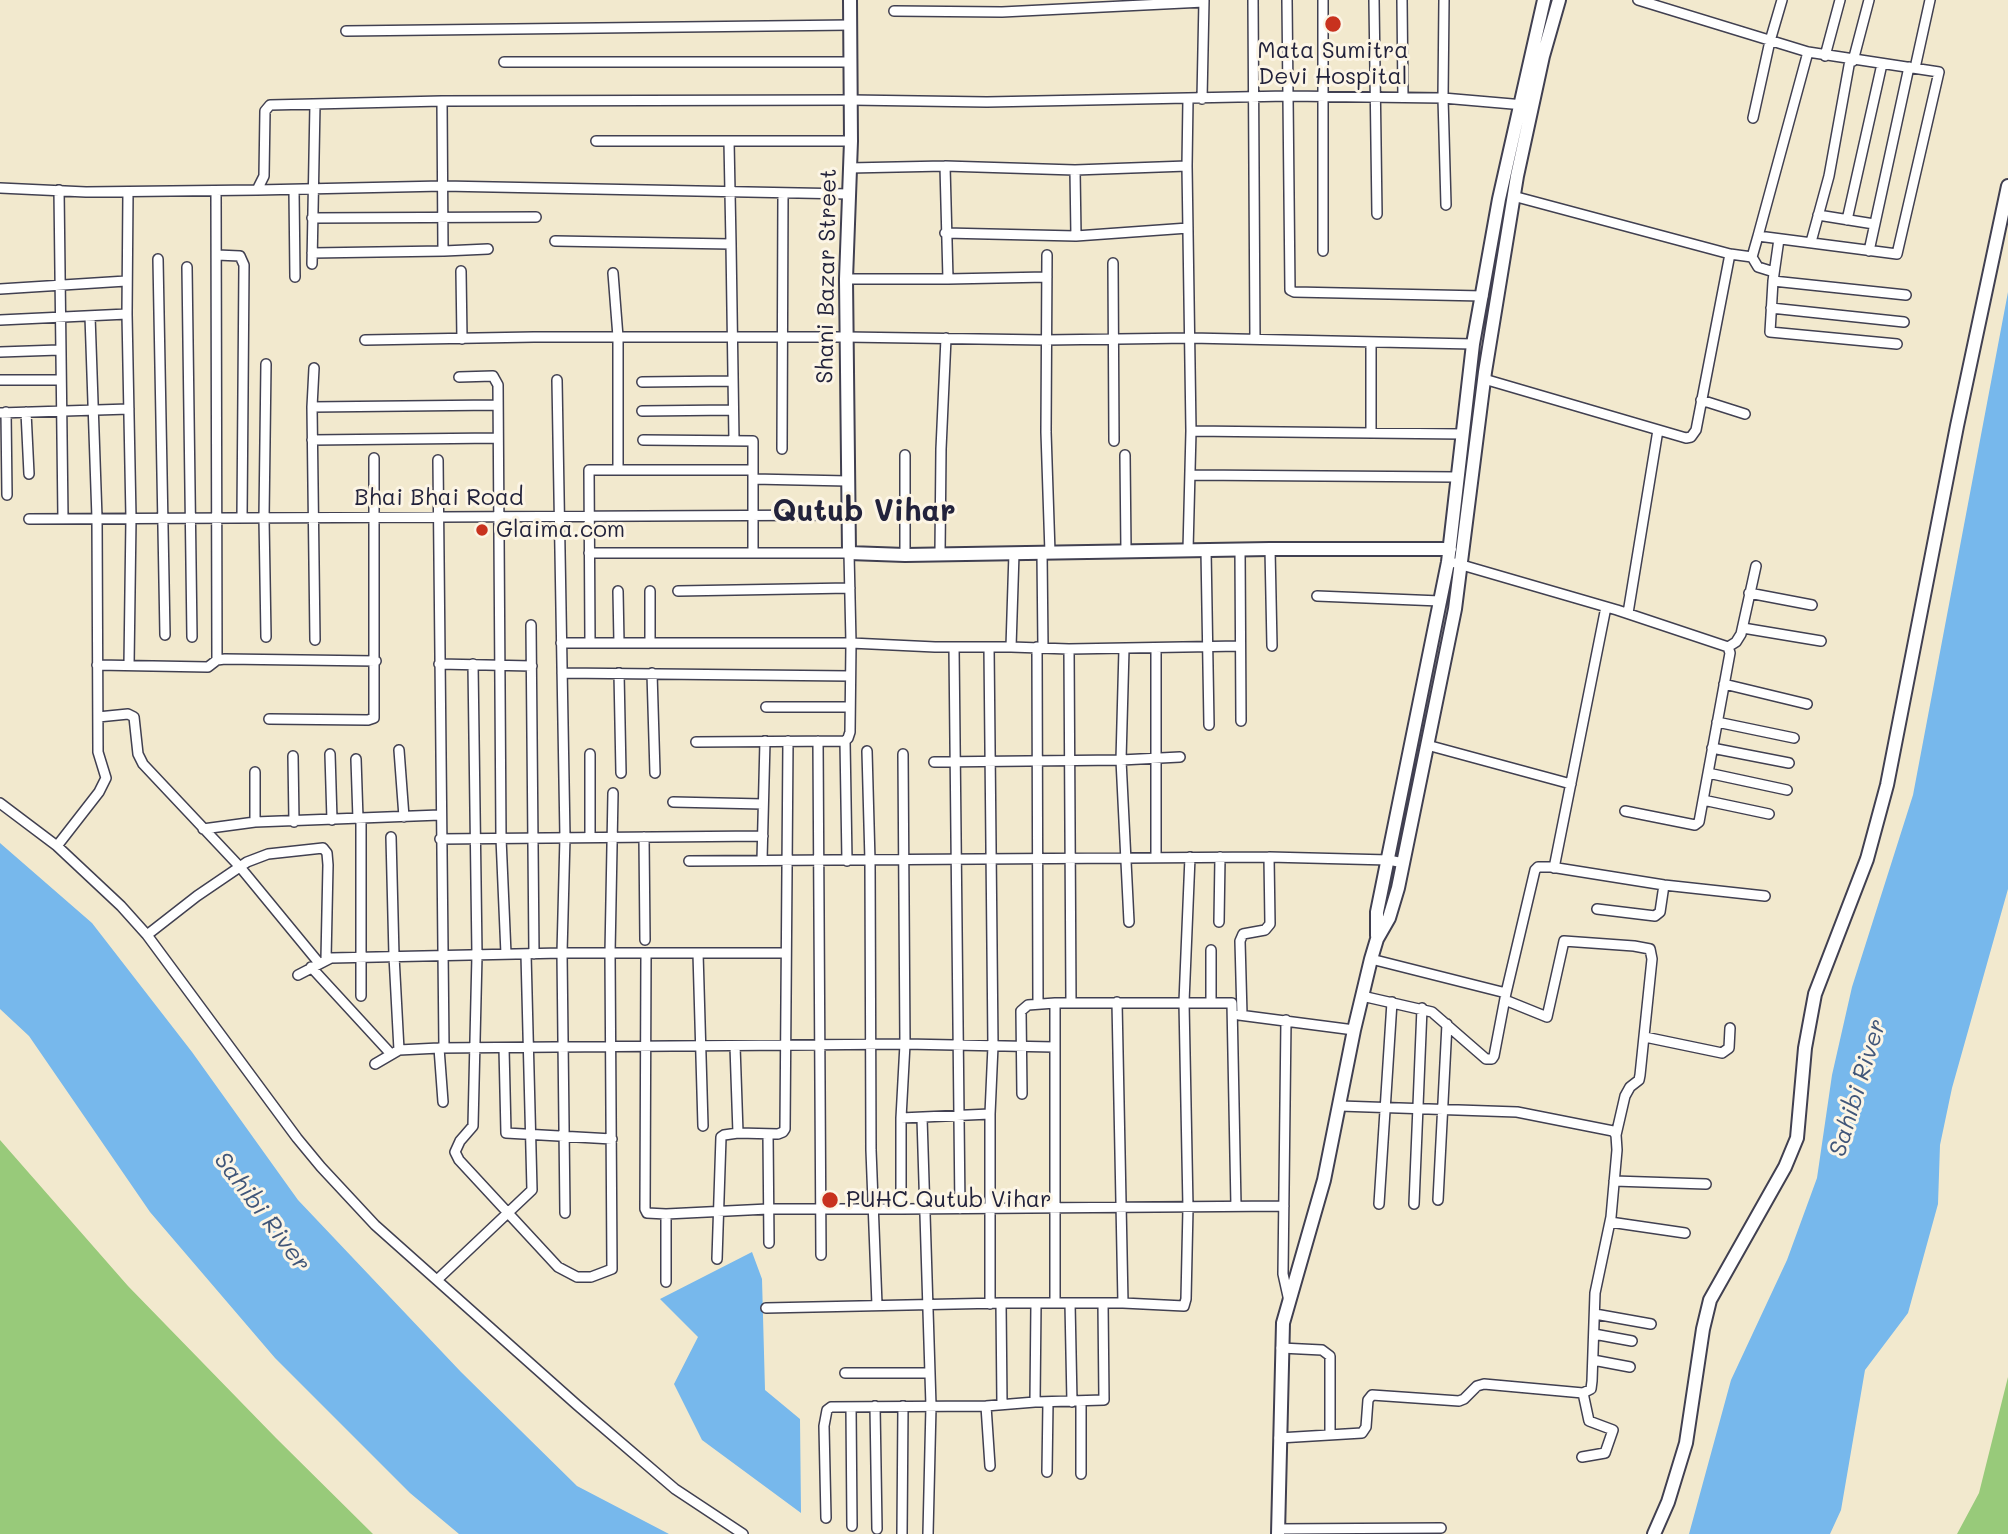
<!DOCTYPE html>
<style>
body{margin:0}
canvas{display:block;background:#f2e9ce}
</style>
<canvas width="2008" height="1534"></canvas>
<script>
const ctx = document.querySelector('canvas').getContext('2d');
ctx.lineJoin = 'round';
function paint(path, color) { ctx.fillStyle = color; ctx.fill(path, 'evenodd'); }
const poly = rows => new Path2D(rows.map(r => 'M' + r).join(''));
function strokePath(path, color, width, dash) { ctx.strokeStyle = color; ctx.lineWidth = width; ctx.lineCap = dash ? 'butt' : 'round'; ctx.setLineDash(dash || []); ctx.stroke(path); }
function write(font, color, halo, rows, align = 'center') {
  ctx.font = font + ' Mali,sans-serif'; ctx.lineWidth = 6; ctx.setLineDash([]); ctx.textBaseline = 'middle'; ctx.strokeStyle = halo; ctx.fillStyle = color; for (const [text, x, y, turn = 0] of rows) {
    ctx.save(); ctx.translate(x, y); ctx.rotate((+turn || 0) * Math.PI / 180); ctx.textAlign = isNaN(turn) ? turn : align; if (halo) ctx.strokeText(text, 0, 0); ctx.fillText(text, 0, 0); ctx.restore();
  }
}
paint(poly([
 [0,1140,128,1286,276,1438,373,1534,0,1534],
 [2008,1377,2008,1534,1957,1534,1979,1493]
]), '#98ca7a');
paint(poly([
 [2008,292,2008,889,1952,1088,1940,1145,1938,1204,1908,1313,1865,1370,1841,1510,1830,1534,1689,1534,1731,1380,1787,1260,1817,1178,1832,1075,1852,987,1913,795],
 [0,843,92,923,192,1052,298,1200,461,1372,577,1486,669,1534,459,1534,410,1493,275,1358,150,1212,29,1036,0,1009],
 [752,1252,762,1279,765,1390,800,1419,801,1513,702,1440,674,1384,698,1337,660,1299]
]), '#77b8ec');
const street = poly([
 [1253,0,1255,339],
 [1287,0,1290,290,1294,292,1483,296],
 [1323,0,1323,251],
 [1374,0,1377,214],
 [1402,0,1403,97],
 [1444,0,1443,98,1446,205],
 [1638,0,1808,52,1939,72,1897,254,1758,236,1808,52],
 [894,11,1002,12,1204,2],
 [346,31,851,25],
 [1825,56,1840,0],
 [1853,61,1869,0],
 [504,62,851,62],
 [1915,68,1930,0],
 [1202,99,1204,0],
 [442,101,443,251],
 [1753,118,1770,41,1782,0],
 [596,141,851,141],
 [849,168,945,166],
 [1075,170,1076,236],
 [0,188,86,192,257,190,264,176,265,111,270,105,442,101,851,100,987,102,1288,96,1443,98,1524,105],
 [59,190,63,518],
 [257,190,443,186,849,194],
 [294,190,295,277],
 [216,191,217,660],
 [128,192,127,314,131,518,129,665],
 [1513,196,1730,254,1752,257,1758,236],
 [1818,215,1874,224],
 [312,218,536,217],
 [1847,220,1882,64],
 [945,233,1076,236,1188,228],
 [1779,239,1773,281,1770,332,1897,344],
 [555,241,731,244,729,141],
 [1811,242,1829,176,1850,60],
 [731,244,734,440],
 [1869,251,1909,67],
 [312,253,444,251,488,249],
 [217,255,240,256,244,265,242,518],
 [1047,255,1046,432,1050,553],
 [1752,257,1758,267,1774,272],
 [158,259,165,635],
 [1113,263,1114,441],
 [312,264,315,104],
 [187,267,192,637],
 [461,271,462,339],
 [613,273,618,337,618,470],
 [846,279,948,279,1047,277],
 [948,279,945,166,1075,170,1187,166],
 [1773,281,1906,295],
 [0,289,126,281],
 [1771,308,1904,322],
 [0,320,127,314],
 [365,340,534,337,846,337,1045,340,1190,338,1473,344],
 [0,352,59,350],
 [266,364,264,518,266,637],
 [314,368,312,407,315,640],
 [459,377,493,376,498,385,501,838,506,954],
 [1484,379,1686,438,1691,437,1696,430,1730,254],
 [0,380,60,380],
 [557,380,565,837,562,953,565,1213],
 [642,382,733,381],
 [1701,400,1745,414],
 [312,407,497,405],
 [642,411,733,410],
 [6,412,7,495],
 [26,412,29,474],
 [0,413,129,409],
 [1191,431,1463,434],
 [1371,433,1371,342],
 [312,440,498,438],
 [643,440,753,441,753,470],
 [782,449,783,193],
 [1125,455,1126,551],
 [438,460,444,1048],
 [1190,475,1456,477],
 [753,479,848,481],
 [29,519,849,515],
 [1240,549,1241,721],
 [1270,549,1272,646],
 [1188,550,1191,431,1187,166,1188,99],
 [1206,550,1209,725],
 [589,553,849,553,851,643,850,732,848,738,845,741,696,742],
 [940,553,941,449,946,338],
 [1042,553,1043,648],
 [905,555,905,455],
 [1455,563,1617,610,1728,647,1730,653,1699,822,1695,825,1625,811],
 [618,591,619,643],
 [678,591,850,588],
 [1749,593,1812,605],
 [1317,596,1440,601],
 [1628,613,1658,430],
 [531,625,534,954],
 [1743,628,1821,641],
 [590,642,589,470,753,470,753,552],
 [650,642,650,591],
 [561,643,851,643,935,647,1011,647,1069,649,1240,646],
 [954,647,960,1209],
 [989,647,993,1046,990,1114,990,1304],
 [1011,647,1014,553],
 [1037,647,1038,1004],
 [1728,647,1736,642,1741,634,1756,566],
 [1069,649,1071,1003],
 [1124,649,1121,760,1180,757],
 [439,664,532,666],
 [473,664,477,955,473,1126,460,1141,455,1152,459,1160,558,1267,577,1277,591,1277,612,1269,610,953,613,793],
 [97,665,208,667,217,660,225,659,376,661],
 [562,673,850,676],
 [619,673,621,773],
 [652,673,655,773],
 [1724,684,1807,704],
 [766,707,849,707],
 [98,717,128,714,134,717,138,754,143,764,240,867,319,963],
 [269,719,368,720,374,718,374,458],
 [1717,722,1794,738],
 [818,741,821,1255],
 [845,741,847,861],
 [1427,745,1571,784],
 [1712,748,1789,763],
 [399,750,404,817],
 [867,751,870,861,871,1150,877,1305],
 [330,754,332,820],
 [590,754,590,837],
 [903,754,905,1044,901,1118,901,1209,1284,1206],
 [293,756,294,822],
 [356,759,358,819],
 [934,762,1121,760,1129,922],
 [255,772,255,822],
 [1708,773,1787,790],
 [1703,800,1769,814],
 [673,802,763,804],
 [0,803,57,846,121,906,147,935,297,1138,321,1167,375,1225,577,1405,675,1489,743,1534],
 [361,819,361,996],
 [203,829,255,822,440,815],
 [391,837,394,956,399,1050],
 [644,837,645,940],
 [440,839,763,836],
 [57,846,99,792,106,778,98,752,97,518,90,316],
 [1156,858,1156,648],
 [762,860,765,741],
 [689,861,1269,857,1389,860,1403,863],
 [1554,868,1606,607],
 [1597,909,1655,916,1660,912,1664,885],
 [1219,922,1220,857],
 [147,935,197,896,247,862,268,854,323,848,327,853,328,865,326,959],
 [1211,950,1211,1002],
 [646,953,645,1209,647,1213,666,1214,768,1209,901,1209],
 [698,953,703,1126],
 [311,967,391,1054],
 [298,975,331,958,562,953,786,953],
 [1506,993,1535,870,1538,867,1551,867,1664,885,1765,896],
 [1362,996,1432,1012,1486,1059,1492,1059,1494,1056,1506,993,1371,959],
 [1505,1000,1547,1017,1564,941,1634,946,1650,949,1652,959,1640,1075,1639,1080,1630,1087,1625,1096,1616,1135],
 [1117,1002,1123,1303],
 [1239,1015,1354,1030],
 [1242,1015,1240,941,1243,934,1265,930,1270,924,1269,857],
 [1286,1020,1283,1274,1289,1301],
 [1645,1037,1722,1053,1729,1048,1730,1028],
 [735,1046,738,1133],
 [439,1048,443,1102],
 [504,1048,506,1133,612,1139],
 [375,1064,399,1050,439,1048,905,1044,1054,1047],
 [1022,1094,1021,1011,1028,1005,1055,1003],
 [901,1118,990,1114],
 [922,1118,931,1406,928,1534],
 [768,1134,769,1243],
 [1614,1181,1706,1184],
 [1438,1200,1447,1024],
 [1379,1204,1392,1002],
 [1414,1204,1422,1008],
 [1610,1222,1685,1233],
 [717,1259,721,1137,724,1135,738,1133,778,1134,783,1132,785,1129,788,741],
 [438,1279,532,1190,526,954],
 [666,1282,666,1214],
 [1001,1303,1002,1404],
 [1036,1303,1035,1402,1104,1400,1103,1303],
 [1055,1303,1055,1003,1232,1003,1236,1206],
 [1070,1303,1072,1402],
 [766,1308,1001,1303,1123,1303,1184,1306,1186,1299,1188,1208,1184,1002,1190,857],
 [1595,1314,1651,1324],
 [1594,1334,1632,1341],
 [1281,1348,1322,1350,1330,1356,1330,1435],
 [1593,1360,1630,1367],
 [845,1373,930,1373],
 [875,1406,877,1529],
 [986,1406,990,1466],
 [851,1407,852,1526],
 [1279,1438,1362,1433,1366,1427,1368,1400,1372,1395,1459,1401,1464,1399,1477,1386,1484,1384,1583,1393,1591,1389,1592,1381,1595,1293,1611,1217,1617,1150,1616,1135,1613,1131,1517,1112,1340,1106],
 [1582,1457,1605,1453,1613,1430,1589,1421,1583,1393],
 [1047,1472,1048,1402],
 [1081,1474,1081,1402],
 [826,1518,824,1426,827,1410,831,1407,986,1406,1035,1402],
 [1278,1529,1441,1528],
 [902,1534,903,1406]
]);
const secondary = poly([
 [850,0,851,141,846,279,849,553,905,555,1270,549,1450,549],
 [1377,936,1377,912,1448,562,1473,344,1499,199,1544,0],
 [1278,1534,1283,1323,1324,1180,1354,1030,1371,959,1377,939,1389,918,1398,888,1455,609,1485,372,1517,176,1543,56,1559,0],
 [1654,1534,1668,1502,1686,1443,1703,1329,1710,1300,1785,1167,1797,1138,1805,1048,1815,994,1867,859,1887,785,1957,426,2008,186]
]);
strokePath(street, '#414051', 12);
strokePath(secondary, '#414051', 16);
strokePath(street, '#fff', 9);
strokePath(secondary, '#fff', 12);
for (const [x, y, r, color] of [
 [1333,24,9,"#c8321e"],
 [482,530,7,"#c8321e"],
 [830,1200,9,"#c8321e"]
]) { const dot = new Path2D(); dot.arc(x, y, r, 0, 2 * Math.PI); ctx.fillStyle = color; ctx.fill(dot); strokePath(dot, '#fcf5e5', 2.5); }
write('23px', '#22223b', '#fcf5e5', [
 ["Mata Sumitra",1333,51,"center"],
 ["Devi Hospital",1333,77,"center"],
 ["Glaima.com",496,530],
 ["PUHC Qutub Vihar",846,1200]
], 'left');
write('23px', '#22223b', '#fcf5e5', [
 ["Shani Bazar Street",827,276,-89],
 ["Bhai Bhai Road",439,498]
]);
write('italic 24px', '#405679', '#fcf5e5', [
 ["Sahibi River",1858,1088,-73],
 ["Sahibi River",262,1212,53]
]);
write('bold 30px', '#22223b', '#fcf5e5', [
 ["Qutub Vihar",864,512]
]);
</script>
